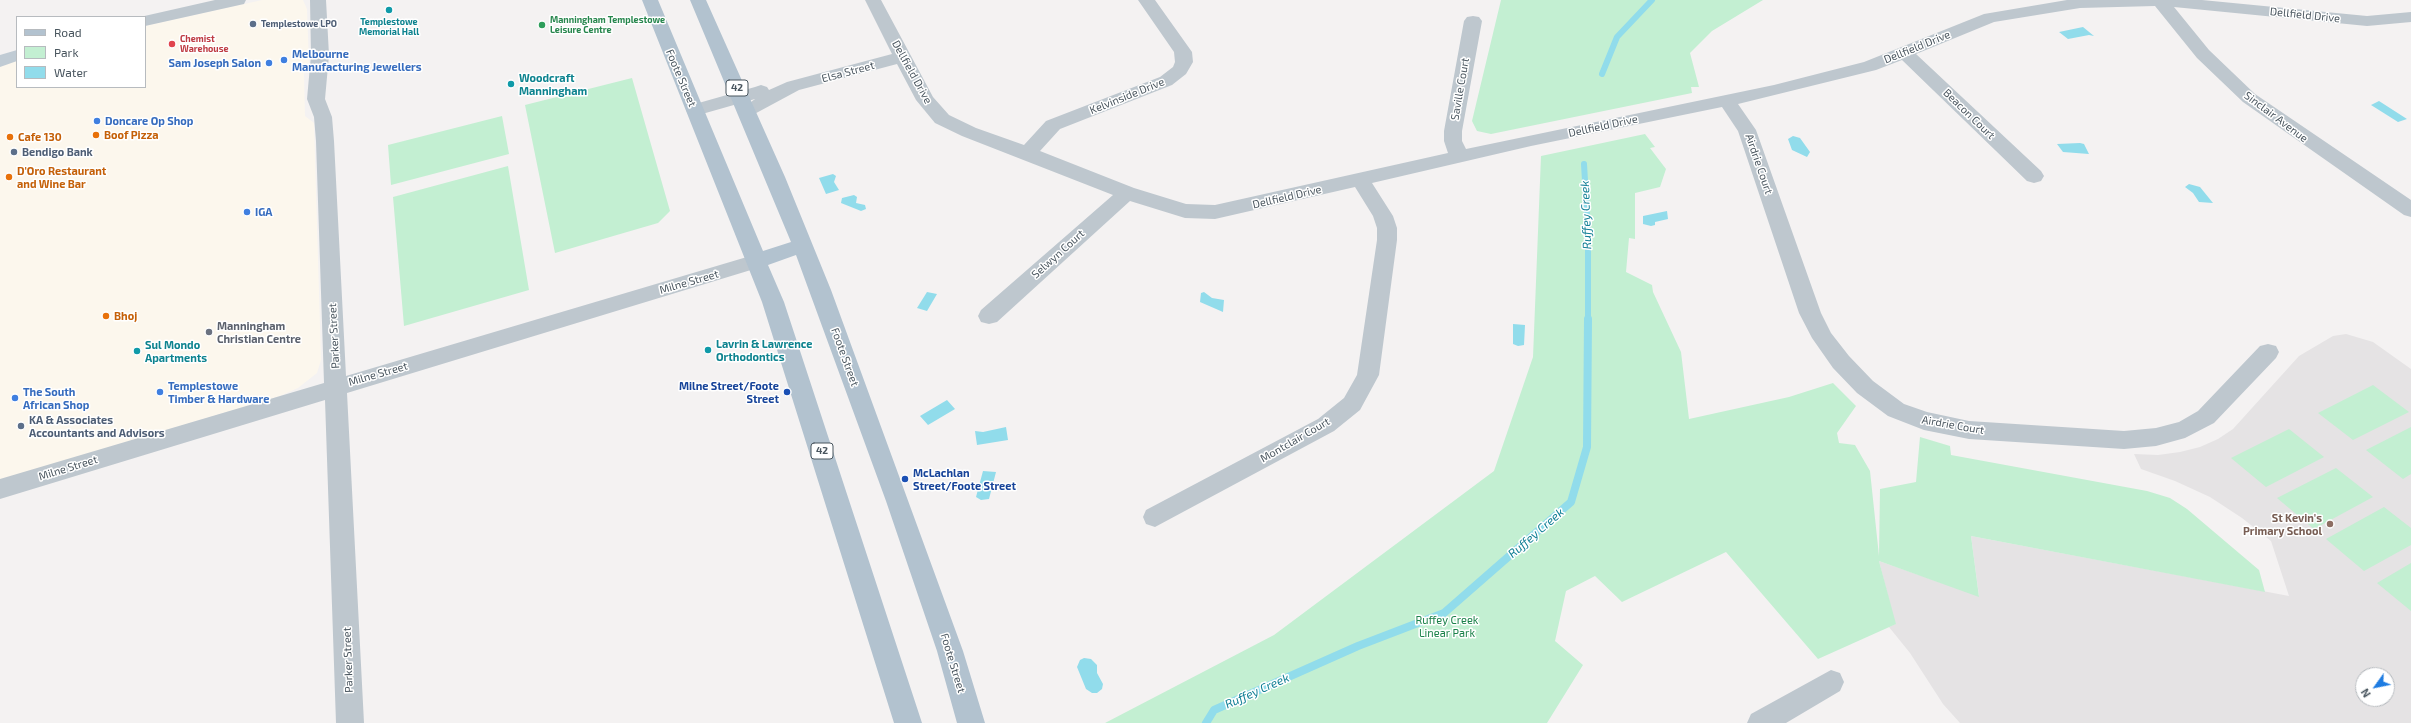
<!DOCTYPE html>
<style>
body{margin:0}
#map{position:relative;width:2411px;height:723px;overflow:hidden;background:#f4f2f2;font-family:"Exo 2",sans-serif}
canvas{display:block}
.legend{position:absolute;left:16px;top:16px;width:130px;height:72px;box-sizing:border-box;background:#fff;border:1px solid #b7bbbf;margin:0;padding:5px 7px;list-style:none;font-size:12px;color:#4a565f}
.legend li{display:flex;align-items:center;gap:8px;height:20px}
.legend b{width:20px;border:1px solid #b7bbbf}
.north{position:absolute;left:2355px;top:667px;width:40px;height:40px;box-sizing:border-box;background:#fff;border:1px solid #b7bbbf;border-radius:50%;rotate:237deg;font-size:11px;font-weight:700;line-height:16px;text-align:center;color:#4a565f}
.north::after{content:'';display:block;margin:auto;width:14px;height:18px;background:#1e7ce2;clip-path:polygon(50% 0,100% 100%,50% 72%,0 100%)}
</style>
<div id="map">
<canvas width="2411" height="723"></canvas>
<ul class="legend">
<li><b style="height:5px;background:#b2c2cf"></b>Road</li>
<li><b style="height:11px;background:#c3efd2"></b>Park</li>
<li><b style="height:11px;background:#91dceb"></b>Water</li>
</ul>
<div class="north">N</div>
</div>
<script>
const ctx = document.querySelector('canvas').getContext('2d');
ctx.lineJoin = 'round';
function paint(path, color) { ctx.fillStyle = color; ctx.fill(path, 'evenodd'); }
const poly = rows => new Path2D(rows.map(r => 'M' + r).join(''));
function strokePath(path, color, width, dash) { ctx.strokeStyle = color; ctx.lineWidth = width; ctx.lineCap = dash ? 'butt' : 'round'; ctx.setLineDash(dash || []); ctx.stroke(path); }
function write(font, color, halo, rows, align = 'center') {
  ctx.font = font + ' "Exo 2",sans-serif'; ctx.lineWidth = 3; ctx.setLineDash([]); ctx.textBaseline = 'middle'; ctx.strokeStyle = halo; ctx.fillStyle = color; for (const [text, x, y, turn = 0] of rows) {
    ctx.save(); ctx.translate(x, y); ctx.rotate((+turn || 0) * Math.PI / 180); ctx.textAlign = isNaN(turn) ? turn : align; if (halo) ctx.strokeText(text, 0, 0); ctx.fillText(text, 0, 0); ctx.restore();
  }
}
paint(poly([
 [262,0,303,0,307,9,309,63,304,74,305,116,314,123,321,360,317,373,298,388,280,396,0,480,0,65,17,58,17,87,145,87,145,26]
]), '#fcf7ed');
paint(poly([
 [2346,334,2373,342,2411,369,2411,723,1960,723,1943,704,1910,653,1889,627,1895,624,1879,561,1979,596,1971,536,2289,596,2271,541,2242,518,2210,497,2175,481,2141,469,2134,454,2158,455,2180,452,2200,447,2218,439,2233,429,2299,356,2333,336],
 [2363,675,2387,675,2387,699,2363,699]
]), '#e5e3e4');
paint(poly([
 [1501,0,1763,0,1712,31,1690,53,1699,87,1691,87,1692,93,1491,134,1477,131,1472,121],
 [632,78,670,211,658,223,555,253,525,105],
 [502,116,509,154,391,185,388,145],
 [1645,134,1655,147,1650,148,1666,169,1660,187,1635,193,1635,239,1629,238,1626,272,1652,285,1653,292,1681,352,1689,419,1789,397,1833,383,1856,406,1837,433,1839,443,1855,445,1870,471,1879,556,1880,489,1916,482,1920,437,1950,446,1951,455,2147,491,2170,498,2187,509,2259,570,2265,592,1971,536,1979,597,1879,561,1896,624,1818,659,1726,552,1622,602,1595,576,1566,591,1555,641,1583,665,1547,723,1105,723,1274,635,1494,471,1533,357,1541,156],
 [508,166,529,290,404,326,393,197],
 [2373,385,2409,412,2353,440,2318,413],
 [2411,427,2411,474,2403,479,2366,450],
 [2289,429,2324,457,2266,487,2231,458],
 [2336,468,2373,497,2314,529,2277,498],
 [2384,507,2411,528,2411,545,2364,571,2326,539],
 [2411,563,2411,611,2377,583]
]), '#c3efd2');
paint(poly([
 [2083,27,2094,36,2089,35,2068,39,2059,32],
 [2379,101,2407,119,2398,122,2371,105],
 [1793,136,1800,138,1810,152,1807,157,1792,150,1788,139],
 [2080,143,2084,144,2089,154,2063,152,2057,144],
 [833,174,836,176,834,182,839,190,826,194,819,178],
 [2189,184,2200,187,2213,203,2199,202,2193,193,2185,187],
 [854,195,857,197,856,203,865,205,866,209,861,211,841,203,842,198],
 [1667,211,1668,219,1655,222,1655,225,1651,226,1643,224,1643,216],
 [927,292,937,294,927,311,917,308],
 [1204,292,1212,298,1224,300,1223,312,1200,302,1201,293],
 [1513,324,1525,325,1524,345,1518,346,1513,344],
 [947,400,955,409,928,425,920,416],
 [1006,427,1008,440,977,445,975,431,983,432],
 [983,471,996,472,989,499,981,500,976,497],
 [1084,658,1091,659,1097,665,1097,673,1103,684,1102,689,1097,693,1092,693,1086,689,1077,667,1080,660]
]), '#91dceb');
strokePath(poly([
 [1602,74,1617,37,1652,0],
 [1584,164,1588,232,1588,320]
]), '#91dceb', 6);
strokePath(poly([
 [1206,723,1214,710,1358,646,1444,613,1571,502,1587,447,1588,319]
]), '#91dceb', 8);
paint(poly([
 [215,0,246,0,244,4,145,26,145,17,140,17,215,0],
 [310,0,326,0,329,55,325,99,332,117,334,141,346,376,757,254,764,256,767,261,764,266,347,393,364,723,336,723,325,400,0,499,0,479,324,383,316,141,314,117,307,99,311,55,310,0],
 [865,0,881,0,933,97,949,115,976,128,1024,145,1046,121,1160,77,1173,67,1175,62,1174,52,1138,0,1155,0,1192,52,1193,62,1186,74,1172,85,1060,129,1040,151,1134,188,1186,204,1215,205,1448,153,1444,141,1444,131,1464,21,1467,17,1473,16,1479,17,1482,21,1462,131,1462,141,1466,149,1774,85,1864,62,1984,14,2067,0,2202,0,2367,16,2411,12,2411,22,2367,26,2174,7,2209,50,2255,94,2411,200,2411,217,2404,215,2243,102,2197,58,2155,6,2080,8,1994,22,1916,54,2041,171,2044,176,2041,181,2034,183,2027,181,1902,60,1876,70,1738,104,1756,130,1821,313,1831,333,1849,356,1873,381,1904,404,1927,412,1969,421,2124,431,2156,428,2179,422,2198,411,2260,346,2268,344,2276,346,2279,352,2276,358,2214,423,2185,438,2156,446,2124,449,1969,439,1924,430,1888,416,1857,393,1833,368,1812,338,1799,313,1738,131,1722,107,1531,146,1372,183,1393,216,1397,228,1397,240,1379,375,1360,410,1334,431,1155,527,1146,524,1143,517,1146,510,1318,419,1344,398,1357,375,1377,240,1377,228,1373,216,1355,187,1215,219,1185,218,1130,201,997,322,989,324,981,322,978,316,981,310,1113,195,962,136,935,123,916,100,897,64,799,90,747,118,740,116,738,112,755,99,695,116,688,114,686,110,688,106,755,87,761,85,767,87,769,90,787,82,892,54,865,0],
 [1831,670,1840,673,1844,682,1840,691,1786,723,1747,723,1751,714,1831,670]
]), '#bec7ce');
paint(poly([
 [17,50,17,61,0,67,0,55,17,50]
]), '#c0cbd4');
paint(poly([
 [642,0,658,0,763,251,791,242,690,0,706,0,785,177,831,290,963,651,985,723,957,723,937,651,886,501,796,255,768,265,784,302,922,723,894,723,762,302,642,0]
]), '#b2c2cf');
for (const [x, y, r, color] of [
 [389,10,4,"#0f9aa8"],
 [253,24,4,"#5c6f8a"],
 [542,25,4,"#2e9e5b"],
 [172,44,4,"#e0444e"],
 [284,60,4,"#3f7fe0"],
 [269,63,4,"#3f7fe0"],
 [511,84,4,"#0f9aa8"],
 [97,121,4,"#3f7fe0"],
 [96,135,4,"#e8710a"],
 [10,137,4,"#e8710a"],
 [14,152,4,"#5c6f8a"],
 [9,177,4,"#e8710a"],
 [247,212,4,"#3f7fe0"],
 [106,316,4,"#e8710a"],
 [209,332,4,"#6b7280"],
 [708,350,4,"#0f9aa8"],
 [137,351,4,"#0f9aa8"],
 [160,392,4,"#3f7fe0"],
 [787,392,4,"#1a4fb4"],
 [15,398,4,"#3f7fe0"],
 [21,426,4,"#5c6f8a"],
 [905,479,4,"#1a4fb4"],
 [2330,524,4,"#8d6e63"]
]) { const dot = new Path2D(); dot.arc(x, y, r, 0, 2 * Math.PI); ctx.fillStyle = color; ctx.fill(dot); strokePath(dot, '#fff', 1.5); }
write('bold 9px', '#27864d', '#fff', [
 ["Manningham Templestowe",550,20],
 ["Leisure Centre",550,30]
], 'left');
write('bold 9px', '#0d838f', '#fff', [
 ["Templestowe",389,22],
 ["Memorial Hall",389,32]
]);
write('bold 9px', '#4e5e75', '#fff', [
 ["Templestowe LPO",261,24]
], 'left');
write('bold 9px', '#be3a42', '#fff', [
 ["Chemist",180,39],
 ["Warehouse",180,49]
], 'left');
for (const [x, y, w] of [
 [737,88,22],
 [822,451,22]
]) { const box = new Path2D(); box.roundRect(x - w / 2, y - 8, w, 16, 3); ctx.fillStyle = '#fff'; ctx.fill(box); strokePath(box, '#4a565f', 1); }
write('bold 10px', '#4a565f', null, [
 ["42",737,88],
 ["42",822,451]
]);
write('11px', '#4a565f', '#fff', [
 ["Dellfield Drive",2305,15,6],
 ["Dellfield Drive",1917,47,-22],
 ["Elsa Street",848,72,-15],
 ["Dellfield Drive",912,72,61],
 ["Foote Street",681,78,67],
 ["Saville Court",1460,89,-80],
 ["Kelvinside Drive",1127,96,-22],
 ["Beacon Court",1969,114,44],
 ["Sinclair Avenue",2276,117,37],
 ["Dellfield Drive",1603,126,-12],
 ["Airdrie Court",1759,164,71],
 ["Dellfield Drive",1287,197,-13],
 ["Selwyn Court",1058,254,-42],
 ["Milne Street",689,282,-16],
 ["Parker Street",334,336,-93],
 ["Foote Street",845,357,70],
 ["Milne Street",378,374,-16],
 ["Airdrie Court",1953,425,10],
 ["Montclair Court",1295,440,-30],
 ["Milne Street",68,468,-17],
 ["Parker Street",348,660,-92],
 ["Foote Street",953,663,73]
]);
write('bold 11px', '#366cbe', '#fff', [
 ["Melbourne",292,54],
 ["Manufacturing Jewellers",292,67],
 ["Sam Joseph Salon",261,63,"right"],
 ["Doncare Op Shop",105,121],
 ["IGA",255,212],
 ["Templestowe",168,386],
 ["Timber & Hardware",168,399],
 ["The South",23,392],
 ["African Shop",23,405]
], 'left');
write('bold 11px', '#0d838f', '#fff', [
 ["Woodcraft",519,78],
 ["Manningham",519,91],
 ["Lavrin & Lawrence",716,344],
 ["Orthodontics",716,357],
 ["Sul Mondo",145,345],
 ["Apartments",145,358]
], 'left');
write('bold 11px', '#c56008', '#fff', [
 ["Boof Pizza",104,135],
 ["Cafe 130",18,137],
 ["D'Oro Restaurant",17,171],
 ["and Wine Bar",17,184],
 ["Bhoj",114,316]
], 'left');
write('bold 11px', '#4e5e75', '#fff', [
 ["Bendigo Bank",22,152],
 ["KA & Associates",29,420],
 ["Accountants and Advisors",29,433]
], 'left');
write('bold 11px', '#5b616d', '#fff', [
 ["Manningham",217,326],
 ["Christian Centre",217,339]
], 'left');
write('bold 11px', '#164399', '#fff', [
 ["Milne Street/Foote",779,386],
 ["Street",779,399],
 ["McLachlan",913,473,"left"],
 ["Street/Foote Street",913,486,"left"]
], 'right');
write('bold 11px', '#785e54', '#fff', [
 ["St Kevin's",2322,518],
 ["Primary School",2322,531]
], 'right');
write('11px', '#1a8149', '#fff', [
 ["Ruffey Creek",1447,620],
 ["Linear Park",1447,633]
]);
write('italic 12px', '#107f95', '#fff', [
 ["Ruffey Creek",1586,215,-92],
 ["Ruffey Creek",1536,533,-41],
 ["Ruffey Creek",1257,691,-24]
]);
</script>
